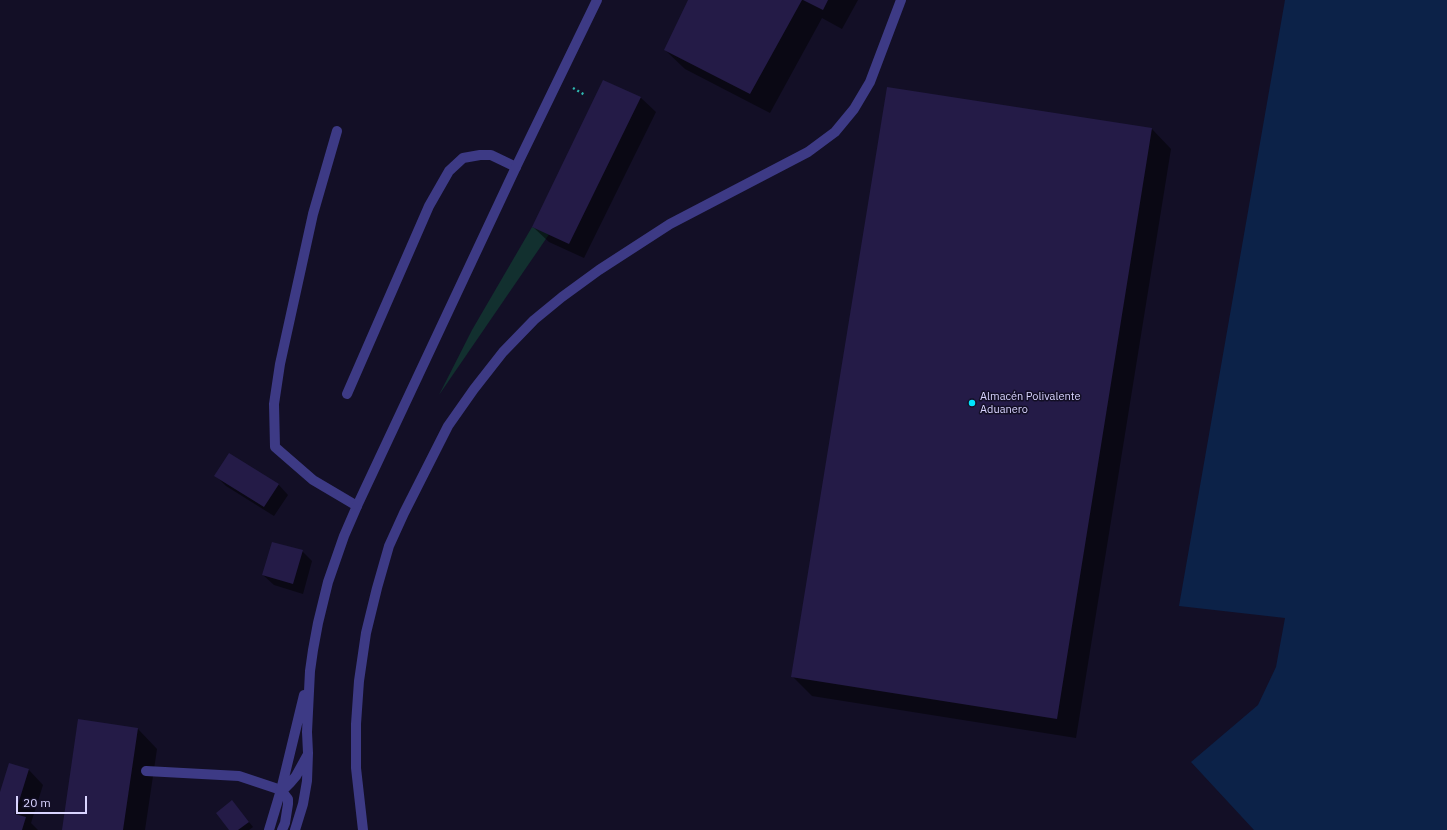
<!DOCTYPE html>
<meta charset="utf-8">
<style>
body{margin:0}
#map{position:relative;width:1447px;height:830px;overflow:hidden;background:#130f26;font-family:"IBM Plex Sans",sans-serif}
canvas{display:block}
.scale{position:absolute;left:16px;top:796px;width:71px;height:18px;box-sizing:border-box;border:2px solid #d9d4ff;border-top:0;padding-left:5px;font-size:12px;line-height:14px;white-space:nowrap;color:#d9d4ff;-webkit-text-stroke:3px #130f26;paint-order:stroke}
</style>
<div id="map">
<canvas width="1447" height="830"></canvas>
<div class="scale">20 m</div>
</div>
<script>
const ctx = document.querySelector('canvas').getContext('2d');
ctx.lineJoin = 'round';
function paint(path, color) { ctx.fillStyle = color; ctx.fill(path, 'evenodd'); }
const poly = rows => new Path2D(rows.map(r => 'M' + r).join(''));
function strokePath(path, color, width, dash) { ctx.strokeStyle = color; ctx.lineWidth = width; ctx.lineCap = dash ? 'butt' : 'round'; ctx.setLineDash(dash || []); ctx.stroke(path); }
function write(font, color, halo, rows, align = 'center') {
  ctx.font = font + ' "IBM Plex Sans",sans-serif'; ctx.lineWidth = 3; ctx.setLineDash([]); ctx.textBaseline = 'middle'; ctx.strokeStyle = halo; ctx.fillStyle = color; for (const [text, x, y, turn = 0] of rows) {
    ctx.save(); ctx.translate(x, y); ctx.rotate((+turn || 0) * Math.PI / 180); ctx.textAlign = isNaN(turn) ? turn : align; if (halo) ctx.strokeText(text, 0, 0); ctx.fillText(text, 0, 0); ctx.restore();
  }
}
paint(poly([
 [532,227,550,233,439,395,472,330]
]), '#12302f');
paint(poly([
 [1285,0,1447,0,1447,830,1254,830,1191,762,1258,705,1276,667,1285,618,1179,606]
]), '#0c2248');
paint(poly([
 [690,0,858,0,842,29,822,18,770,113,685,69,665,50],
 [640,97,656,112,584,258,549,242,533,227],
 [1152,129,1171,149,1076,738,812,696,792,676],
 [216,476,278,484,288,495,274,516,226,486],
 [302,551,312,561,303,594,274,585,263,575],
 [138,729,157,749,145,830,63,830],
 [28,769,43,785,31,823,38,830,0,830,0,795],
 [232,801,253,827,249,830,231,830]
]), '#0007');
paint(poly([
 [688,0,802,0,750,94,664,50],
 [803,0,828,0,823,10],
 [603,80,641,97,569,244,532,227],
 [887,87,1152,128,1057,719,791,677],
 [229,453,279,484,264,507,214,476],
 [272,542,303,550,293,584,262,575],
 [78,719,138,728,123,830,62,830],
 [9,763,29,769,15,814,26,817,22,830,0,830,0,792],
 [232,800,249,822,238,830,229,830,216,813]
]), '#241b47');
strokePath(poly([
 [573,88,585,95]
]), '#2fb8b0', 2.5, [2, 3]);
strokePath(poly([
 [337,131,313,214,280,364,274,404,275,447,313,480,357,506],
 [347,394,429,206,449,171,463,158,480,155,491,155,516,167],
 [146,771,239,776,281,790],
 [363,830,356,768,356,724,359,681,366,633,377,588,389,546,404,513,448,426,474,389,503,352,534,320,562,297,599,270,670,224,808,152,835,132,854,109,870,82,901,0]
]), '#3d3a85', 10);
strokePath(poly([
 [281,790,285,788,290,783,296,776,307,756],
 [281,790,288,799,288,804,285,823,282,830],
 [269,830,281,790,304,695],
 [295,830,303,804,307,781,308,753,307,732,310,671,313,650,318,623,328,582,344,536,357,506,516,167,597,0]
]), '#3d3a85', 10);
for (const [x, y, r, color] of [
 [972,403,4,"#00e5ff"]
]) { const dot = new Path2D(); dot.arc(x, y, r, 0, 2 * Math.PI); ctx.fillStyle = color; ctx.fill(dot); strokePath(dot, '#130f26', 1.5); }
write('11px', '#d9d4ff', '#130f26', [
 ["Almacén Polivalente",980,397],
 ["Aduanero",980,410]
], 'left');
</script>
